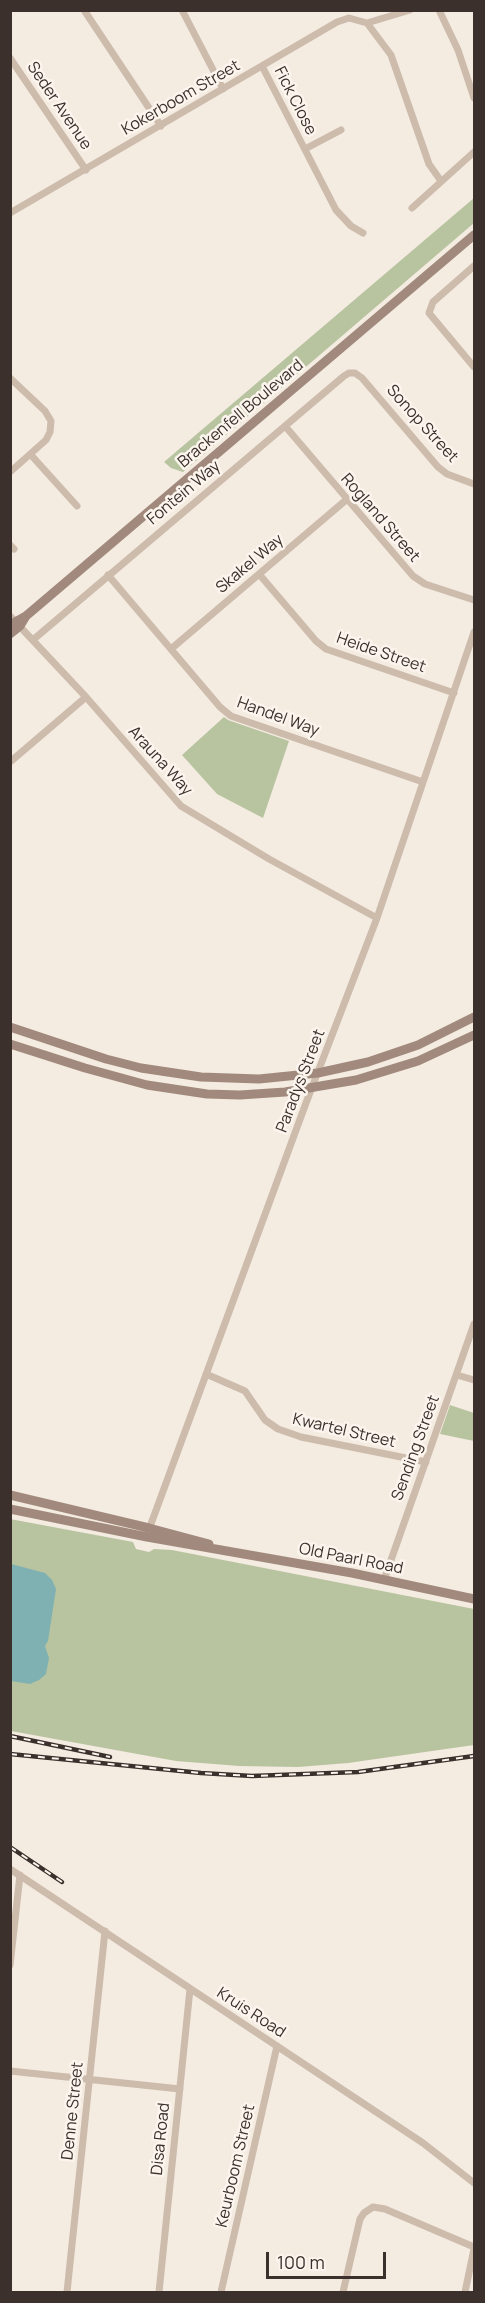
<!DOCTYPE html>
<style>
body{margin:0}
#map{position:relative;width:485px;height:2303px;overflow:hidden;background:#f4ebe1;font-family:Manrope,sans-serif}
canvas{display:block}
.frame{position:absolute;inset:0;border:12px solid #3b302b;pointer-events:none}
.scale{position:absolute;left:266px;top:2252px;width:120px;height:27px;box-sizing:border-box;border:3px solid #3b302b;border-top:0;padding-left:8px;font-size:18px;line-height:21px;white-space:nowrap;color:#3b302b;-webkit-text-stroke:4px #fbf5ee;paint-order:stroke}
</style>
<div id="map">
<canvas width="485" height="2303"></canvas>
<div class="frame"></div>
<div class="scale">100 m</div>
</div>
<script>
const ctx = document.querySelector('canvas').getContext('2d');
ctx.lineJoin = 'round';
function paint(path, color) { ctx.fillStyle = color; ctx.fill(path, 'evenodd'); }
const poly = rows => new Path2D(rows.map(r => 'M' + r).join(''));
function strokePath(path, color, width, dash) { ctx.strokeStyle = color; ctx.lineWidth = width; ctx.lineCap = dash ? 'butt' : 'round'; ctx.setLineDash(dash || []); ctx.stroke(path); }
function write(font, color, halo, rows, align = 'center') {
  ctx.font = font + ' Manrope,sans-serif'; ctx.lineWidth = 5; ctx.setLineDash([]); ctx.textBaseline = 'middle'; ctx.strokeStyle = halo; ctx.fillStyle = color; for (const [text, x, y, turn = 0] of rows) {
    ctx.save(); ctx.translate(x, y); ctx.rotate((+turn || 0) * Math.PI / 180); ctx.textAlign = isNaN(turn) ? turn : align; if (halo) ctx.strokeText(text, 0, 0); ctx.fillText(text, 0, 0); ctx.restore();
  }
}
paint(poly([
 [474,198,474,223,183,472,171,468,164,462],
 [224,717,228,720,289,741,263,818,217,794,182,755],
 [450,1405,474,1413,474,1441,440,1434],
 [10,1519,133,1542,136,1549,149,1552,154,1549,172,1550,474,1609,474,1745,348,1763,298,1767,239,1766,176,1761,11,1731]
]), '#b8c4a0');
paint(poly([
 [11,1564,45,1573,52,1580,56,1589,48,1641,45,1646,49,1658,46,1674,39,1680,30,1684,11,1681]
]), '#7fb0b2');
strokePath(poly([
 [84,10,161,126],
 [182,10,223,89],
 [439,10,458,50,474,98],
 [367,23,410,10],
 [10,58,86,170],
 [262,66,336,210,351,226,363,233],
 [305,149,341,130],
 [412,208,474,152],
 [10,213,337,22,349,18,367,23,391,55,429,164,441,181],
 [474,266,433,302,429,313,474,367],
 [10,378,45,411,51,421,50,432,46,440,10,472],
 [285,426,413,576,425,584,474,600],
 [31,455,77,506],
 [10,545,14,549],
 [259,574,316,641,326,649,454,693],
 [108,575,220,707,231,716,423,782],
 [10,616,86,697,181,806,269,859,377,918],
 [34,639,344,376,349,373,355,373,362,378,438,467,447,474,474,484],
 [171,649,346,500],
 [10,762,86,697],
 [206,1374,245,1391,265,1420,278,1429,301,1437,426,1462],
 [457,1375,474,1380],
 [148,1532,306,1103,377,918,474,632],
 [384,1580,474,1324],
 [10,1869,423,2143,474,2183],
 [10,1965,20,1875],
 [10,2071,180,2089],
 [67,2292,105,1931],
 [159,2292,190,1989],
 [221,2292,277,2046],
 [343,2292,360,2219,364,2213,373,2207,385,2209,474,2247],
 [465,2292,474,2249]
]), '#cdbbac', 7);
strokePath(poly([
 [10,625,26,616,474,235],
 [10,634,20,626,26,616],
 [10,1027,106,1059,141,1068,201,1077,259,1079,318,1073,368,1062,418,1045,474,1017],
 [10,1044,85,1068,147,1085,207,1094,240,1095,285,1092,356,1080,418,1061,474,1035],
 [10,1495,149,1528,209,1544],
 [10,1509,147,1537,352,1573,474,1599]
]), '#a18a7d', 9);
const rail = poly([
 [10,1736,110,1757],
 [10,1754,201,1773,252,1776,358,1772,474,1756],
 [10,1847,62,1882]
]);
strokePath(rail, '#3b302b', 4.5);
strokePath(rail, '#fbf5ee', 2, [7]);
write('16px', '#3b302b', '#fbf5ee', [
 ["Kokerboom Street",181,98,-30],
 ["Fick Close",295,101,63],
 ["Seder Avenue",59,106,56],
 ["Brackenfell Boulevard",241,414,-40],
 ["Sonop Street",422,424,48],
 ["Fontein Way",184,493,-40],
 ["Rogland Street",380,518,49],
 ["Skakel Way",250,564,-40],
 ["Heide Street",381,653,19],
 ["Handel Way",278,717,20],
 ["Arauna Way",160,761,48],
 ["Paradys Street",301,1081,-69],
 ["Kwartel Street",344,1431,13],
 ["Sending Street",416,1448,-70],
 ["Old Paarl Road",351,1559,11],
 ["Kruis Road",251,2013,33],
 ["Denne Street",73,2111,-84],
 ["Disa Road",161,2139,-84],
 ["Keurboom Street",236,2166,-77]
]);
</script>
